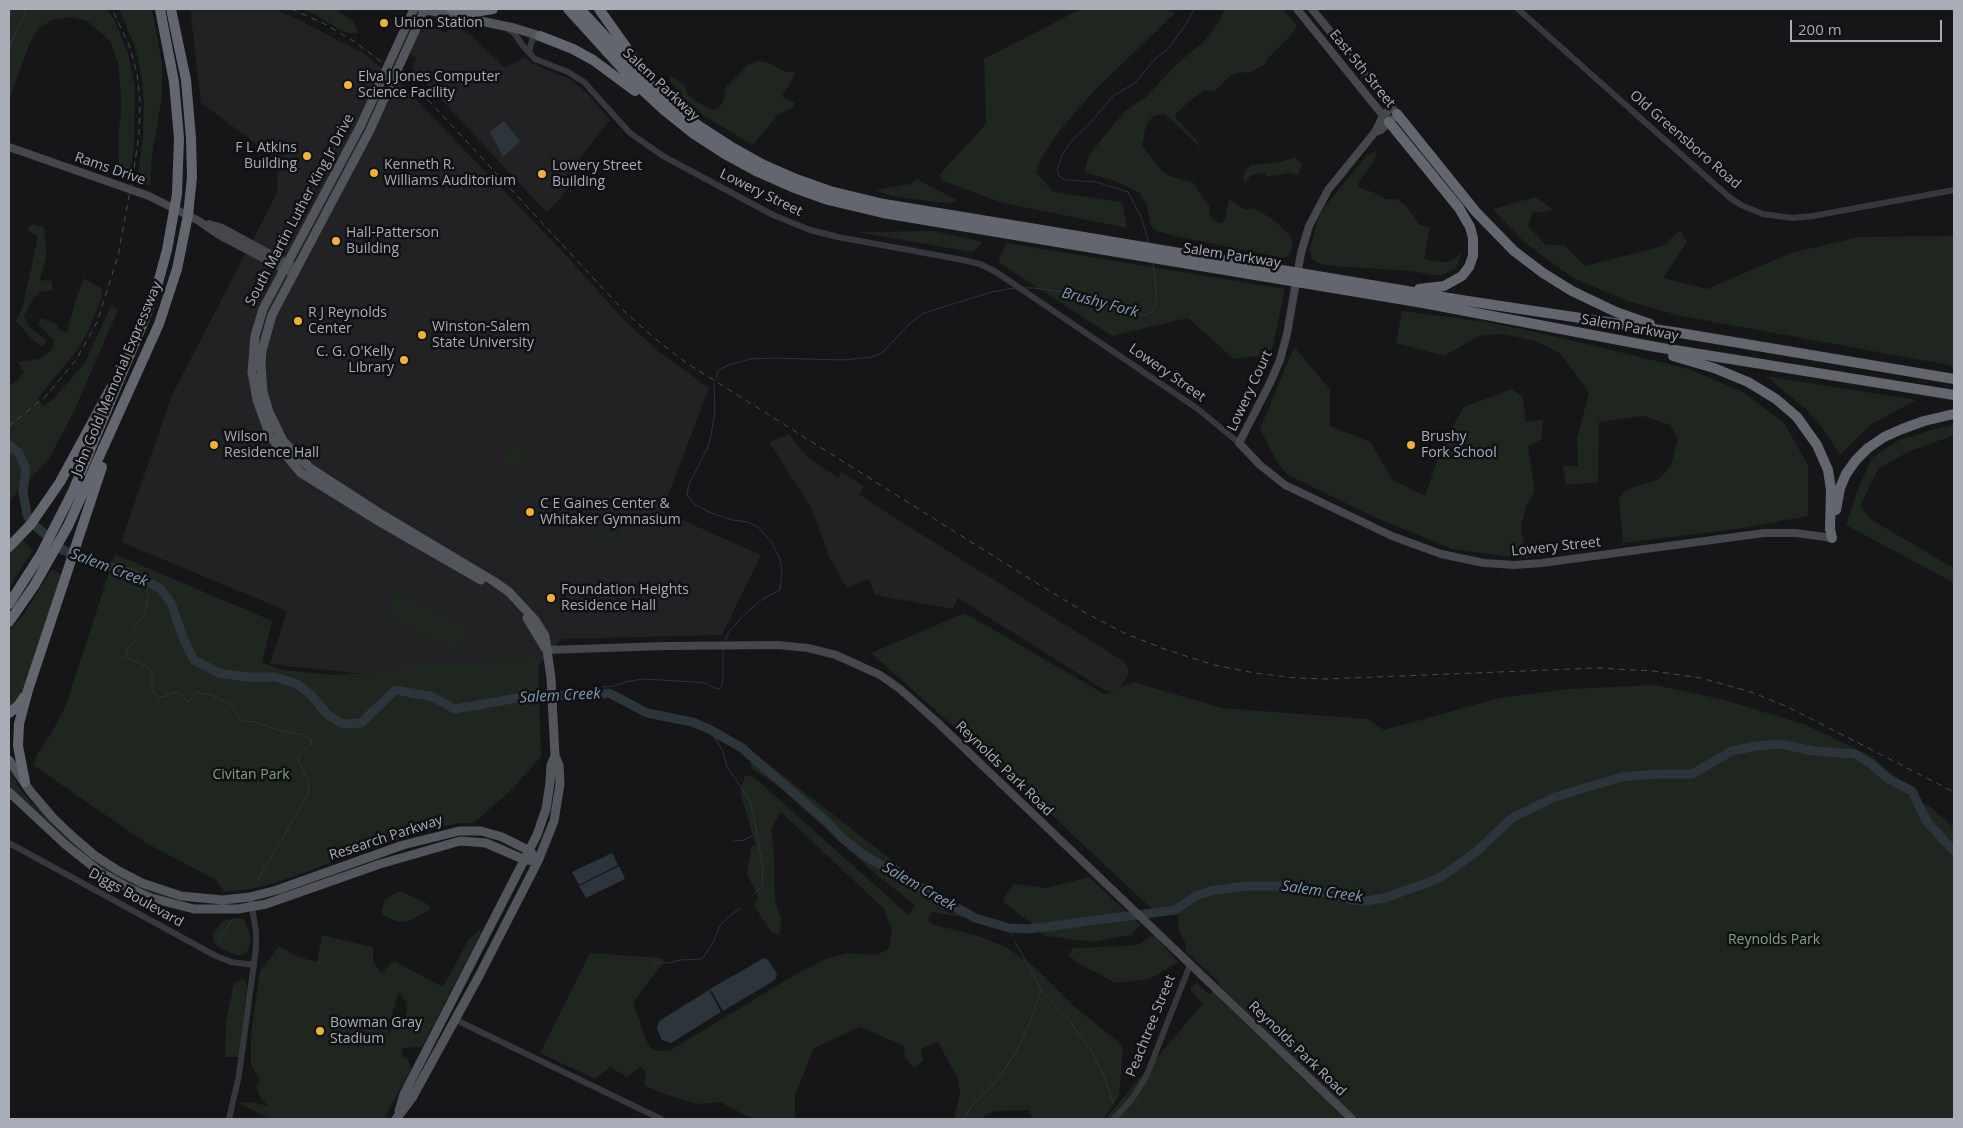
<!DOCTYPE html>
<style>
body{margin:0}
#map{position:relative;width:1963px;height:1128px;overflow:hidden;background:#161618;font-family:"Open Sans",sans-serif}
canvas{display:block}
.frame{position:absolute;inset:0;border:10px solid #a8adb8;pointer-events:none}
.scale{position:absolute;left:1790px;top:20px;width:152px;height:22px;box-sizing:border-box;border:2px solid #a8adb8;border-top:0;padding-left:6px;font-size:15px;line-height:18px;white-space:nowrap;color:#a8adb8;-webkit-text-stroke:4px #111113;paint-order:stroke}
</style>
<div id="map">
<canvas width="1963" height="1128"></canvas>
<div class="frame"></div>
<div class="scale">200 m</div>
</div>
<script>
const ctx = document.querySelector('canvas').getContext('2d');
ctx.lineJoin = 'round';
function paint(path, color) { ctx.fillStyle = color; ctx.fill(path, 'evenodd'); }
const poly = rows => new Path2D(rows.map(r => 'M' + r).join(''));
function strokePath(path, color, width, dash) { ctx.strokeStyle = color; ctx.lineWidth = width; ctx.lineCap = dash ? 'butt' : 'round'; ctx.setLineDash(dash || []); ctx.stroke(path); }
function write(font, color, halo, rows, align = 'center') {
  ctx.font = font + ' "Open Sans",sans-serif'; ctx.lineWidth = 5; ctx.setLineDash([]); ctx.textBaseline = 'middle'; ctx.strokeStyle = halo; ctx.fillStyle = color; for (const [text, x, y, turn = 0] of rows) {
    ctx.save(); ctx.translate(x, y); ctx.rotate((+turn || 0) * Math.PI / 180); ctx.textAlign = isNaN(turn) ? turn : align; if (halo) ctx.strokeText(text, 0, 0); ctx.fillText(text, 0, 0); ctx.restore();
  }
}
paint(poly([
 [190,9,273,9,293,17,363,53,402,85,561,250,623,319,658,351,709,388,662,511,761,555,722,635,561,639,536,669,372,675,270,664,287,611,121,542,172,395,277,193,278,160,201,103],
 [423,22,446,33,451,24,471,35,505,68,525,57,533,64,570,79,587,93,610,120,575,165,580,170,575,175,577,178,547,213,412,68,416,58,409,54],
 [789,434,806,456,838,478,841,472,864,486,859,494,881,509,1123,661,1128,668,1128,675,1121,686,1112,692,1104,690,958,598,952,609,875,595,869,579,847,588,830,559,811,507,769,442]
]), '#222225');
paint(poly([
 [9,9,106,9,114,19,128,54,135,86,134,146,129,181,119,177,118,133,121,117,121,95,118,62,110,41,87,21,71,17,51,20,37,30,29,45,9,100],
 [119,9,152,9,162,63,162,97,152,154,150,186,137,181,143,137,144,102,141,73,135,47],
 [301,9,335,9,354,22,358,34,344,32,316,15],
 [1081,9,1165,9,1175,13,1095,90,1059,131,1040,160,1036,172,1053,192,1122,202,1127,228,1003,203,943,181,939,175,986,124,984,59],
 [1226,9,1283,9,1296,24,1296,28,1291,35,1268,58,1264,65,1248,73,1240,72,1231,75,1215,91,1204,90,1176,113,1176,118,1198,142,1200,147,1165,114,1153,116,1146,126,1142,146,1163,172,1172,177,1194,183,1204,200,1209,205,1210,216,1213,220,1221,223,1225,220,1229,199,1245,210,1253,208,1260,211,1276,222,1289,235,1292,241,1292,249,1288,256,1283,258,1175,236,1157,231,1151,226,1147,206,1140,193,1113,180,1084,172,1089,155,1125,111,1145,98,1176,65,1202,43,1213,31],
 [757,61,766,62,786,72,795,71,794,77,782,96,795,103,793,107,777,116,754,144,747,142,703,115,682,96,670,81,670,75,683,84,688,94,697,102,713,110,719,108,723,101,726,87,748,65],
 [1376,151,1376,155,1374,161,1359,182,1358,187,1375,193,1385,199,1397,199,1406,206,1420,225,1430,227,1424,259,1432,261,1448,262,1456,258,1461,250,1459,262,1454,270,1441,275,1431,275,1413,271,1332,266,1318,263,1312,259,1310,250,1318,219,1326,205,1367,155],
 [1295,157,1302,165,1298,175,1290,173,1266,177,1266,173,1251,175,1245,183,1243,178,1246,170,1252,165,1280,162],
 [917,179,926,184,957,200,953,203,935,202,892,196,875,190,910,184],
 [1535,197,1554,210,1533,213,1528,226,1546,245,1564,245,1585,266,1663,246,1680,230,1687,242,1663,278,1707,289,1791,253,1859,237,1954,236,1954,366,1681,316,1627,301,1573,278,1524,242,1493,209],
 [32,224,43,227,45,233,46,257,40,280,52,281,53,290,40,292,32,300,24,316,29,327,47,341,42,347,32,339,16,321,22,308,37,242,37,236,28,231,28,228],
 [934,231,983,242,973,252,856,232],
 [1006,243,1285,289,1271,354,1234,359,1188,318,1112,336,998,262],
 [84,278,102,289,101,299,90,327,78,349,37,399,44,406,54,398,84,364,111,306,118,310,75,409,49,459,9,501,9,387,24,373,18,362,39,359,51,351,55,341,38,324,41,318,55,323,60,330,67,332,75,302],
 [1402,311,1487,322,1558,337,1689,369,1745,393,1784,423,1808,465,1808,516,1737,529,1623,543,1619,499,1626,490,1659,479,1671,466,1678,439,1670,425,1644,416,1599,422,1598,482,1566,485,1563,466,1578,466,1577,438,1589,393,1560,353,1536,341,1500,334,1479,336,1444,356,1396,343],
 [1294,347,1330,389,1330,426,1370,442,1393,480,1425,496,1444,441,1464,407,1512,389,1523,398,1526,422,1543,420,1542,439,1528,446,1535,492,1526,506,1521,528,1524,545,1546,546,1545,555,1521,558,1452,549,1372,516,1288,475,1276,460,1260,429],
 [1766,376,1916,400,1870,425,1840,455,1825,432,1806,409],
 [1954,425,1954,435,1908,452,1878,469,1860,506,1872,520,1950,566,1954,566,1954,583,1846,525,1858,489,1872,458,1897,441,1938,428],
 [513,444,527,452,516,471,502,463],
 [589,523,622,538,619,544,588,531,586,533,584,532],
 [22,539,33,550,9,588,9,554],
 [115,554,272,621,262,663,283,670,333,675,394,672,407,662,408,665,483,664,483,661,534,657,538,659,541,757,510,791,474,823,458,823,440,827,374,847,275,883,251,889,224,892,216,880,146,843,33,765,37,754,51,734,66,705],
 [52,569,62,575,21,696,9,710,9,630,24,614],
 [398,592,468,628,456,653,385,617],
 [965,613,1104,694,1134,682,1222,708,1367,719,1384,730,1499,698,1569,689,1656,685,1725,700,1806,725,1871,756,1899,780,1917,806,1928,805,1954,828,1954,1119,1105,1119,1203,1003,1191,991,1190,988,1197,983,1209,995,1220,983,1186,952,1185,942,1179,931,1178,914,1154,911,1015,781,871,653],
 [755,754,916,879,957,907,968,918,932,912,927,920,935,925,976,935,1006,947,1033,966,1077,1009,1113,1037,1123,1047,1119,1097,1103,1119,1034,1119,1029,1110,994,1111,980,1119,954,1119,960,1093,958,1079,938,1042,921,1049,923,1061,914,1068,905,1058,904,1046,860,1027,814,1048,795,1095,795,1119,753,1119,720,1102,696,1104,659,1092,645,1086,644,1081,646,1072,640,1067,627,1077,610,1067,595,1079,540,1053,590,953,661,958,664,962,633,1002,646,1040,652,1049,656,1051,671,1050,791,977,823,960,847,953,877,955,889,949,892,931,884,909,781,812,771,829,774,851,775,900,778,911,782,920,779,934,772,933,754,906,758,896,747,874,752,845,756,846,740,792,745,775,754,777,906,913,909,915,915,905,873,872,779,786,752,769,750,763],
 [9,768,20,789,30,801,47,814,76,843,175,897,174,899,158,897,119,879,90,860,9,786],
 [1089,877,1141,925,1131,935,1093,942,1047,936,1042,934,1031,923,1003,902,1007,892,1014,884,1047,888],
 [400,891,426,903,429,906,430,910,408,921,398,922,381,914,385,899],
 [236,918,244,919,250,934,251,941,247,952,245,954,239,956,224,950,215,944,213,936,214,932,223,921],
 [480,930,481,933,422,1047,403,1048,401,1057,404,1057,408,1060,411,1069,384,1119,270,1119,239,1103,251,1102,268,1106,260,1097,256,1086,260,1081,251,1064,251,1035,260,971,279,946,298,957,317,962,322,935,368,946,373,947,373,961,381,973,394,961,443,987,469,939],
 [398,992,406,1002,407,1011,404,1018,392,1028,387,1036],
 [1151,935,1155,936,1178,962,1150,979,1116,983,1076,962,1068,955,1073,948,1127,946,1140,944],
 [244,979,247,986,239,1057,225,1057,226,1022,234,982]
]), '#1e261f');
paint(poly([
 [504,121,520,141,503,157,490,132],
 [612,853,618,865,579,885,572,872],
 [619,866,625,879,586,898,579,886],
 [764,958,768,960,777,974,775,980,723,1011,710,989],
 [709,990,721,1012,671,1043,662,1040,657,1029,659,1021]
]), '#2c353c');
strokePath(poly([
 [9,48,27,9],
 [1149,244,1142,219,1128,192,1096,182,1065,180,1059,176,1057,171,1062,155,1073,139,1091,122,1114,95,1134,84,1156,58,1168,49,1187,23,1194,9],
 [1024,288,1034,288,1071,293,1114,309,1143,315,1151,313,1155,307,1157,297,1153,263],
 [716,378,718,371,726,366,750,359,773,358,843,360,872,357,882,353,909,324,924,313,992,292,1015,288],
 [714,384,715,411,711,435,708,447,689,484,687,495,694,504,709,512,732,520,748,522,758,527,771,541,780,559,782,572,780,590,761,600,743,616,728,633,725,643],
 [134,628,145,614,148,593,145,579],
 [134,642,127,649,127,657,145,666,152,672,152,691,157,696,163,697,175,692,179,693,189,702,196,692,211,695,230,704,242,721,256,722,278,730,303,735,312,740,311,744,298,756,298,761,308,781,309,792,258,880],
 [596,695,603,687,614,686,625,682,643,679,696,682,705,683,717,689,721,688,723,680,723,649],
 [709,729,723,751,727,767,750,800,757,833,744,840,734,841],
 [754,894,762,886,763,869,757,834],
 [1009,928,1013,936],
 [219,940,232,920],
 [1015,942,1044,994,1070,1021,1090,1049,1105,1078,1114,1105],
 [653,963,668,963,680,960,702,959,713,943,720,926,728,917,740,908],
 [963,1119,972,1106,995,1083,1017,1051,1033,1015,1041,990]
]), '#2c353c', 1);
strokePath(poly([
 [9,445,19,453,26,469,23,492,27,515,31,522,63,550,91,561,131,573,161,589,171,603,184,640,194,660,219,673,245,677,275,677,297,684,311,695,328,715,343,724,361,723,395,690,430,696,455,709,528,696,596,695,609,693,647,713,692,722,709,729,742,748,828,823,842,838,865,856,975,918,1009,928,1029,929,1175,910,1196,896,1210,891,1245,886,1287,886,1331,894,1352,900,1365,901,1385,898,1432,881,1442,876,1476,852,1512,818,1555,797,1621,777,1658,774,1692,774,1732,751,1756,746,1780,744,1814,751,1855,754,1870,763,1887,778,1912,791,1927,822,1954,851]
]), '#2c353c', 9);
strokePath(poly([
 [1518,9,1729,197,1741,205,1763,214,1792,218,1813,216,1954,190],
 [508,29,515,34,523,46,535,59,568,72,584,82,630,133,663,156,773,215,810,230,838,237,963,260,980,264,996,272,1198,409,1239,443],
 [529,53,532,40,540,36],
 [9,843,216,956,231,962,254,965],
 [454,1019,661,1119],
 [229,1119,239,1075,256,948,256,931,250,897],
 [1114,1119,1132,1099,1146,1077,1190,965]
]), '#37383d', 6);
strokePath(poly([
 [1297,9,1385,118],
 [1312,9,1394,110],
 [1392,107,1383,116,1375,132,1328,190,1309,226,1301,253,1287,334,1280,360,1270,383,1239,443,1260,465,1285,485,1392,536,1441,554,1484,563,1514,565,1542,563,1764,533,1796,533,1832,538],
 [1375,132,1381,130,1392,119],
 [9,147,149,196,199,221,219,235,293,274],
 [209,224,222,228,296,268],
 [547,650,666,646,778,645,808,648,836,655,880,675,900,689,937,722,1352,1119]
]), '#45474d', 8);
strokePath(poly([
 [414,9,360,127,263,309,255,336,252,372,257,400,270,436,301,473,375,519,481,580],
 [422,9,514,28,540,36],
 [527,618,545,648],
 [9,760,30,791,53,818,73,837,94,855,117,870,142,883,181,896,223,900,250,897,277,890,403,845,459,831,481,831,502,837,530,851,538,861],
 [9,792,66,845,100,872,125,886,151,898,194,909,238,909,266,904,380,864,460,841,486,843,525,860,538,861],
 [399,1111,404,1094,537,835,546,809,550,783,551,765,555,756],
 [396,1119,412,1098,479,976,538,861,554,821,560,784,559,765,555,756,551,678,545,636,535,620,509,592,495,582,378,512,310,468,283,441,269,412,263,392,261,365,262,351,272,315,369,132,425,9]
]), '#53555c', 9);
strokePath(poly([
 [451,9,474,12,493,9],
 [568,9,637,85,664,110,694,134,725,154,758,172,792,187,828,200,883,213,1423,303,1656,347,1954,395],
 [580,9,644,78,670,103,699,126,730,146,762,164,796,179,830,191,884,204,1042,230,1461,300,1680,333,1954,379],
 [599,9,641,68],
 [540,36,573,49,593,60,635,91],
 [1397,114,1476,212,1514,251,1543,273,1572,291,1616,312,1650,324],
 [1389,122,1459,208,1470,227,1473,238,1473,256,1469,267,1462,276,1444,286,1419,289],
 [1673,356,1714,368,1748,382,1776,399,1797,417,1817,445,1828,470,1831,490,1830,529,1832,538],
 [1836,510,1840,488,1846,474,1856,460,1868,448,1884,437,1902,429,1924,421,1954,414],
 [9,547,31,524,60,482,111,388],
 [9,604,41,554,73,491,145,318,158,283,167,250,177,194,179,138,174,82,160,9],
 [9,622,34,586,68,526,159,324,177,269,188,215,192,177,191,138,186,80,171,9],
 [9,713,18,706,24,697],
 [25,782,18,746,19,724,28,690,102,467]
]), '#63666e', 10);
strokePath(poly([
 [291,9,323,23,355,42,411,84,430,102,622,309,653,337,688,364,1030,579,1086,613,1124,633,1167,650,1214,665,1255,673,1296,678,1327,679,1597,668,1653,671,1701,678,1751,692,1788,707,1954,792],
 [9,426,46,396,76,360,97,322,118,256,134,169,139,134,140,101,137,73,129,45,112,9]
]), '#4a4c52', 1, [6, 5]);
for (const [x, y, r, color] of [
 [384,23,5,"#f2b134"],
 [348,85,5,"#f2b134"],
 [307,156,5,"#f2b134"],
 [374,173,5,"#f2b134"],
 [542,174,5,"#f2b134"],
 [336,241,5,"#f2b134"],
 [298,321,5,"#f2b134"],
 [422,335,5,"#f2b134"],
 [404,360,5,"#f2b134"],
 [214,445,5,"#f2b134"],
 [1411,445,5,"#f2b134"],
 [530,512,5,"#f2b134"],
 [551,598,5,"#f2b134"],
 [320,1031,5,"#f2b134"]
]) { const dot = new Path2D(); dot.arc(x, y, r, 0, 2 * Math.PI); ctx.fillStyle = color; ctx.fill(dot); strokePath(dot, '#111113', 2); }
write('14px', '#a8adb8', '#111113', [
 ["Union Station",394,23],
 ["Elva J Jones Computer",358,77],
 ["Science Facility",358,93],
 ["F L Atkins",297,148,"right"],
 ["Building",297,164,"right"],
 ["Kenneth R.",384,165],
 ["Williams Auditorium",384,181],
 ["Lowery Street",552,166],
 ["Building",552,182],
 ["Hall-Patterson",346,233],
 ["Building",346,249],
 ["R J Reynolds",308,313],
 ["Center",308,329],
 ["Winston-Salem",432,327],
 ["State University",432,343],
 ["C. G. O'Kelly",394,352,"right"],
 ["Library",394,368,"right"],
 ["Wilson",224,437],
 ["Residence Hall",224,453],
 ["Brushy",1421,437],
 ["Fork School",1421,453],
 ["C E Gaines Center &",540,504],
 ["Whitaker Gymnasium",540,520],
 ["Foundation Heights",561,590],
 ["Residence Hall",561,606],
 ["Bowman Gray",330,1023],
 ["Stadium",330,1039]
], 'left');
write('14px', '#a8adb8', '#111113', [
 ["East 5th Street",1362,69,51],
 ["Salem Parkway",661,85,43],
 ["Old Greensboro Road",1685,140,41],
 ["Rams Drive",110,169,19],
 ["Lowery Street",761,193,26],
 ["South Martin Luther King Jr Drive",300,210,-62],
 ["Salem Parkway",1232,256,9],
 ["Salem Parkway",1630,328,10],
 ["Lowery Street",1167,373,35],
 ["John Gold Memorial Expressway",117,379,-67],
 ["Lowery Court",1250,391,-65],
 ["Lowery Street",1556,547,-6],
 ["Reynolds Park Road",1004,769,44],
 ["Research Parkway",386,838,-18],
 ["Diggs Boulevard",136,898,29],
 ["Peachtree Street",1151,1026,-68],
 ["Reynolds Park Road",1297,1049,44]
]);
write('14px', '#7fa381', '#111113', [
 ["Civitan Park",251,775],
 ["Reynolds Park",1774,940]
]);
write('italic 15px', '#7f9bb3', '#111113', [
 ["Brushy Fork",1100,303,15],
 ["Salem Creek",109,568,21],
 ["Salem Creek",560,696,-3],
 ["Salem Creek",919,887,30],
 ["Salem Creek",1322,892,8]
]);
</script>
